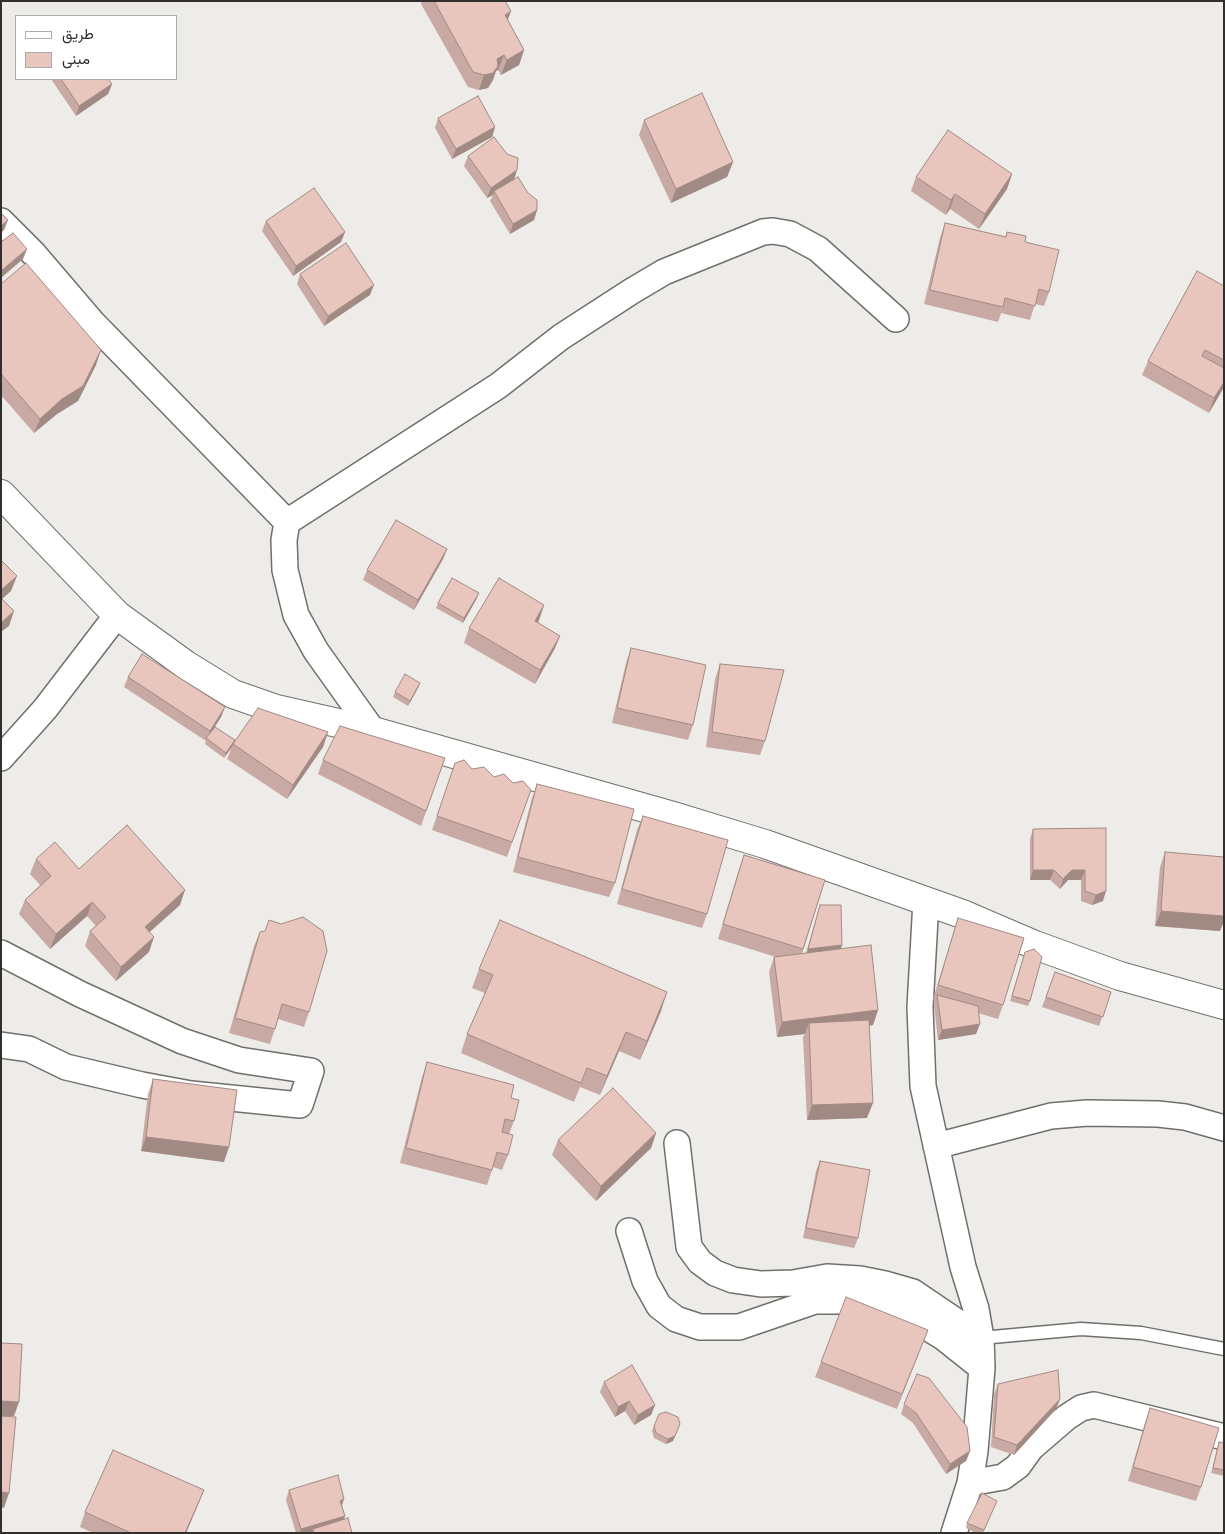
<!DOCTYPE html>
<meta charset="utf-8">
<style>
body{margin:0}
#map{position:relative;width:1225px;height:1534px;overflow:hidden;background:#eeece9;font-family:Poppins,Vazirmatn,sans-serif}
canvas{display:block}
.frame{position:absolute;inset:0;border:2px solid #302f2e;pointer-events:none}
.legend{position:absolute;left:15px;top:15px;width:162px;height:65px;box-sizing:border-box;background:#fff;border:1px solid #acacab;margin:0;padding:6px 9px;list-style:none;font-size:15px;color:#302f2e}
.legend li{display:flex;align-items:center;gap:10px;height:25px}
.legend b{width:25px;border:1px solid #acacab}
</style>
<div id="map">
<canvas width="1225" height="1534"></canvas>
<div class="frame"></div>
<ul class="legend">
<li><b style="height:6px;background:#fff"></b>طريق</li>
<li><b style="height:14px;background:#e8c5bd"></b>مبنى</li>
</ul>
</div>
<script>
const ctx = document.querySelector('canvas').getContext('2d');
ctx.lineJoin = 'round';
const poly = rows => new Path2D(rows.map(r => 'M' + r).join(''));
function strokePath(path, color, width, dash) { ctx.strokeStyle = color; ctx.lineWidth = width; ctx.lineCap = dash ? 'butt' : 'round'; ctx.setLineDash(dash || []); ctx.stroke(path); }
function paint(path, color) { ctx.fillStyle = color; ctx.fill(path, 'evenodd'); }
const service = poly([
 [981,1338,1081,1329,1141,1333,1224,1349]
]);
const minor = poly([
 [1,221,34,254,93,323,287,522,284,540,285,570,296,615,316,651,373,731],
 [287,522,498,386,561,337,632,291,664,272,763,232,773,231,790,234,818,249,896,319],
 [1,758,45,709,117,615],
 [926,901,920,1007,923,1086,963,1267,976,1309,981,1338,982,1368,975,1451,970,1483,954,1533],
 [1,953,80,994,182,1041,239,1060,311,1071,300,1105,191,1094,142,1085,66,1067,29,1049,1,1045],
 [677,1143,689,1247,700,1262,715,1273,733,1280,761,1284,793,1283,827,1277,860,1279,885,1284,913,1292,981,1338],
 [936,1146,1051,1116,1087,1113,1158,1114,1185,1117,1224,1128],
 [629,1231,645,1281,659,1306,676,1319,700,1327,739,1327,815,1301,860,1301,905,1314,943,1337,982,1368],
 [970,1483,1003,1477,1018,1466,1031,1448,1067,1417,1081,1408,1094,1405,1224,1437]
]);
const secondary = poly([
 [1,494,117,615,186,665,233,694,276,709,373,731,673,816,765,844,965,915,1035,945,1120,976,1224,1005]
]);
strokePath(service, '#716f6c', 15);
strokePath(minor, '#716f6c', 28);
strokePath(secondary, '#716f6c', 30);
strokePath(service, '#fff', 12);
strokePath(minor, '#fff', 25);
strokePath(secondary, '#fff', 28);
paint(poly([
 [422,1,505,1,511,11,508,20,524,50,519,65,501,75,498,70,496,71,493,80,488,88,479,90,468,87,421,4],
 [51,79,108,79,112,84,108,94,76,116],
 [438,118,495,127,492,137,452,159,435,128],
 [644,120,733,162,727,177,671,203,639,135],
 [468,156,514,179,537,210,534,220,510,234,490,201,493,195,487,198,464,166],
 [1012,174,1007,189,979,229,950,209,946,215,911,191,916,177],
 [266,221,345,232,341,242,293,276,262,231],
 [945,223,1005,237,1007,232,1025,242,1049,292,1044,306,1035,304,1030,320,1001,313,998,322,924,304,940,238],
 [300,274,370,295,324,326,297,284],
 [1,284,96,365,78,401,57,414,34,433,1,395],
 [1224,286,1224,387,1209,413,1142,375,1148,361],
 [447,549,443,559,414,610,363,580,367,570],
 [477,598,463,623,436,608,438,603],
 [544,605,538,623,560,636,554,650,535,684,464,643,469,628],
 [631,648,693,725,688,740,612,723,626,663],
 [720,664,765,741,760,755,706,747,715,679],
 [128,677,225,707,221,717,214,728,235,740,328,732,323,747,287,799,227,759,232,747,224,758,205,744,206,741,124,687],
 [420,683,418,688,408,706,393,697,395,692],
 [445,758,421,826,318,774,323,760],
 [455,763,531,790,507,857,432,830],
 [537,784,615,883,609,897,513,872,532,798],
 [643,816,707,914,702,928,617,904,637,830],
 [1106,828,1103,901,1092,905,1081,901,1081,880,1068,880,1060,889,1050,880,1030,880,1030,839,1033,829],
 [1165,852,1220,931,1155,926,1160,867],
 [744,855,825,880,802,954,806,953,817,915,820,905,842,945,841,949,878,1010,873,1025,869,1026,867,1118,807,1120,803,1037,805,1034,777,1037,769,972,774,957,776,957,718,939,739,869],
 [36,859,79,869,180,905,150,932,149,952,116,981,85,946,90,931,96,926,87,916,50,949,19,914,25,900,40,885,30,874],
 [958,918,1003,1005,998,1019,978,1013,976,1034,938,1040,934,1005,935,1000,933,999],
 [260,932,309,1012,304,1027,278,1019,270,1044,229,1033,254,946],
 [1025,952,1030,1001,1028,1006,1010,1001],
 [479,969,661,1011,640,1060,619,1051,600,1095,580,1087,574,1102,461,1053,467,1034,485,993,472,988],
 [1055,972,1111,992,1099,1026,1042,1007],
 [427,1062,511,1098,514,1121,509,1134,508,1155,502,1170,493,1167,487,1185,400,1163,422,1077],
 [153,1079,224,1162,141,1151,148,1094],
 [656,1133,651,1148,596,1201,552,1155,558,1140],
 [820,1161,858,1238,854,1248,803,1238,816,1171],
 [928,1330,897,1409,815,1377,821,1362],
 [604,1382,655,1405,651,1415,634,1425,625,1411,615,1417,600,1392],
 [998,1384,1060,1399,1056,1409,1014,1455,991,1447,994,1394],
 [904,1404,970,1451,966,1461,946,1474,913,1423,901,1414],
 [1150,1408,1201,1487,1196,1501,1128,1481,1145,1423],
 [680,1424,673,1441,666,1444,654,1438,652,1431,654,1426],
 [1219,1442,1224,1443,1224,1476,1211,1473],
 [289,1490,342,1506,345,1516,344,1520,352,1533,296,1533,286,1500],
 [997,1501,983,1533,976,1533,966,1528,967,1523],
 [198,1505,186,1533,93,1533,80,1527,85,1512]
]), '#c8a9a3');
paint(poly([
 [511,11,505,26,505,15],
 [524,50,519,65,501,75,507,60],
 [504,55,498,70,496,71,493,80,488,88,479,90,484,75,497,59],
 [112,84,108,94,76,116,79,106],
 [495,127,492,137,452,159,456,149],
 [733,162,727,177,671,203,676,189],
 [517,170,514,180,494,191,493,195,487,198,491,188],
 [1012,174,1007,189,979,229,985,214],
 [955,194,950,209,946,215,951,200],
 [537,210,534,220,510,234,513,224],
 [8,220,4,230,1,233,1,226],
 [345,232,341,242,293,276,296,266],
 [27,249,23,259,1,278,1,271],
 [374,285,370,295,324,326,328,316],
 [101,350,96,365,78,401,57,414,34,433,40,419],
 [1224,382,1224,387,1209,413,1214,398],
 [447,549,443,559,414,610,418,600],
 [17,576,11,591,1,600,1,590],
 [479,593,477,598,463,623,464,618],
 [544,605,539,620,530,636,535,621],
 [14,611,9,626,1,632,1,623],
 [560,636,554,650,535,684,540,670],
 [420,683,418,688,408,706,410,701],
 [225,707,221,717,207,739,210,731],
 [328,732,323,747,287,799,293,785],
 [235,740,232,747,224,758,226,753],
 [1033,870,1054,870,1050,880,1030,880],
 [1072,870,1085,870,1081,880,1068,880,1060,889,1063,879],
 [185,890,180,905,139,941,145,927],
 [1106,891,1103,901,1092,905,1096,895],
 [92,902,87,916,50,949,56,934],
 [1161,911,1224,916,1224,921,1220,931,1155,926],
 [154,937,149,952,116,981,121,967],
 [842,945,838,955,805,959,808,949],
 [667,992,661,1011,640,1060,647,1041],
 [878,1010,873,1025,809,1033,809,1023,805,1034,777,1037,782,1022],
 [980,1024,976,1034,938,1040,942,1030],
 [626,1032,619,1051,600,1095,607,1076],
 [873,1103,867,1118,807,1120,812,1105],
 [656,1133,651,1148,596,1201,601,1186],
 [146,1137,229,1147,224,1162,141,1151],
 [1060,1399,1056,1409,1014,1455,1017,1445],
 [1,1401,19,1402,14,1416,1,1416],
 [629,1401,625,1411,615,1417,618,1407],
 [655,1405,651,1415,634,1425,638,1415],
 [680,1424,673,1441,666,1444,668,1439],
 [970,1451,966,1461,946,1474,950,1464],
 [204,1490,198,1505,186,1533,185,1533],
 [1,1492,9,1493,4,1508,1,1507],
 [344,1499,341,1509,340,1501],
 [345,1516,341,1526,313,1529,312,1533,300,1533,301,1529]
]), '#a28a84');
const building = poly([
 [434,1,505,1,511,11,505,15,524,50,507,60,504,55,497,59,498,66,493,73,484,75,473,72,434,1],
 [61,79,108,79,112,84,79,106,61,79],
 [702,93,733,162,676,189,644,120,702,93],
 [478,96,495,127,456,149,438,118,478,96],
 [948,130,1012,174,985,214,955,194,951,200,916,177,948,130],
 [494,137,507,154,518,158,517,170,491,188,468,156,494,137],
 [518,177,528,193,537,200,537,210,513,224,494,191,518,177],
 [314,188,345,232,296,266,266,221,314,188],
 [1,213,8,220,1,226,1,213],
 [945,223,1006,237,1007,232,1026,236,1025,242,1059,250,1049,292,1039,289,1035,306,1005,298,1003,307,930,290,945,223],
 [13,233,27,249,1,271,1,242,13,233],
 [346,243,374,285,328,316,300,274,346,243],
 [26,263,101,350,83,386,62,399,40,419,1,374,1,284,26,263],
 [1197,271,1224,286,1224,360,1205,350,1202,356,1224,368,1224,382,1214,398,1148,361,1197,271],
 [396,520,447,549,418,600,367,570,396,520],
 [1,560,17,576,1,590,1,560],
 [452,578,479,593,464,618,438,603,452,578],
 [499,578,544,605,535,621,560,636,540,670,469,628,499,578],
 [1,598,14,611,1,623,1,598],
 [631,648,706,665,693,725,617,708,631,648],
 [142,654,225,707,210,731,128,677,142,654],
 [720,664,784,670,765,741,712,732,720,664],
 [405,674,420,683,410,701,395,692,405,674],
 [258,708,328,732,293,785,233,744,258,708],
 [340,726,445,758,426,811,323,760,340,726],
 [215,727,235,740,226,753,206,738,215,727],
 [464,760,472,769,484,767,494,777,504,774,513,783,523,781,531,790,512,842,437,816,455,763,464,760],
 [537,784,634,809,615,883,518,857,537,784],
 [643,816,728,840,707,914,622,889,643,816],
 [127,825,185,890,145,927,154,937,121,967,90,931,106,917,92,902,56,934,25,900,51,876,36,859,55,842,79,869,127,825],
 [1106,828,1106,891,1096,895,1085,891,1085,870,1072,870,1063,879,1054,870,1033,870,1033,829,1106,828],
 [1165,852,1224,857,1224,916,1161,911,1165,852],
 [744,855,825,880,803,949,723,924,744,855],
 [820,905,841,905,842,945,808,949,820,905],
 [303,917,323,931,327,951,309,1012,282,1004,275,1029,235,1018,260,932,265,931,269,920,281,924,303,917],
 [958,918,1024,938,1003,1005,938,985,958,918],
 [500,920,667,992,647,1041,626,1032,607,1076,587,1068,581,1083,467,1034,493,975,479,969,500,920],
 [871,945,878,1010,782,1022,774,957,871,945],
 [1034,949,1042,957,1030,1001,1012,996,1025,952,1034,949],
 [1055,972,1111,992,1103,1017,1046,997,1055,972],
 [937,995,978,1006,980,1024,942,1030,937,995],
 [869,1020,873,1103,812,1105,809,1023,869,1020],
 [427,1062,514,1085,511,1098,519,1100,514,1121,505,1119,502,1132,513,1135,508,1155,497,1152,492,1170,406,1148,427,1062],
 [153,1079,237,1090,229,1147,146,1137,153,1079],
 [613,1088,656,1133,601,1186,558,1140,613,1088],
 [820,1161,870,1170,858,1238,806,1228,820,1161],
 [846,1297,928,1330,902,1394,821,1362,846,1297],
 [1,1343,22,1344,19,1402,1,1401,1,1343],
 [632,1365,655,1405,638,1415,629,1401,618,1407,604,1382,632,1365],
 [1058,1370,1060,1399,1017,1445,994,1437,998,1384,1058,1370],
 [917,1374,929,1378,967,1427,970,1451,950,1464,916,1413,904,1404,917,1374],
 [1150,1408,1219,1428,1201,1487,1133,1467,1150,1408],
 [666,1412,678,1417,680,1424,675,1436,668,1439,656,1433,654,1426,659,1414,666,1412],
 [1,1416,16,1417,9,1493,1,1492,1,1416],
 [1219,1442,1224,1443,1224,1470,1213,1468,1219,1442],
 [113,1450,204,1490,185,1533,131,1533,85,1512,113,1450],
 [338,1475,344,1499,340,1501,345,1516,301,1529,289,1490,338,1475],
 [982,1493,997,1501,984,1530,967,1523,982,1493],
 [348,1518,352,1533,314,1533,313,1529,348,1518]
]);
paint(building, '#e8c5bd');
strokePath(building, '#a28a84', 1);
</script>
